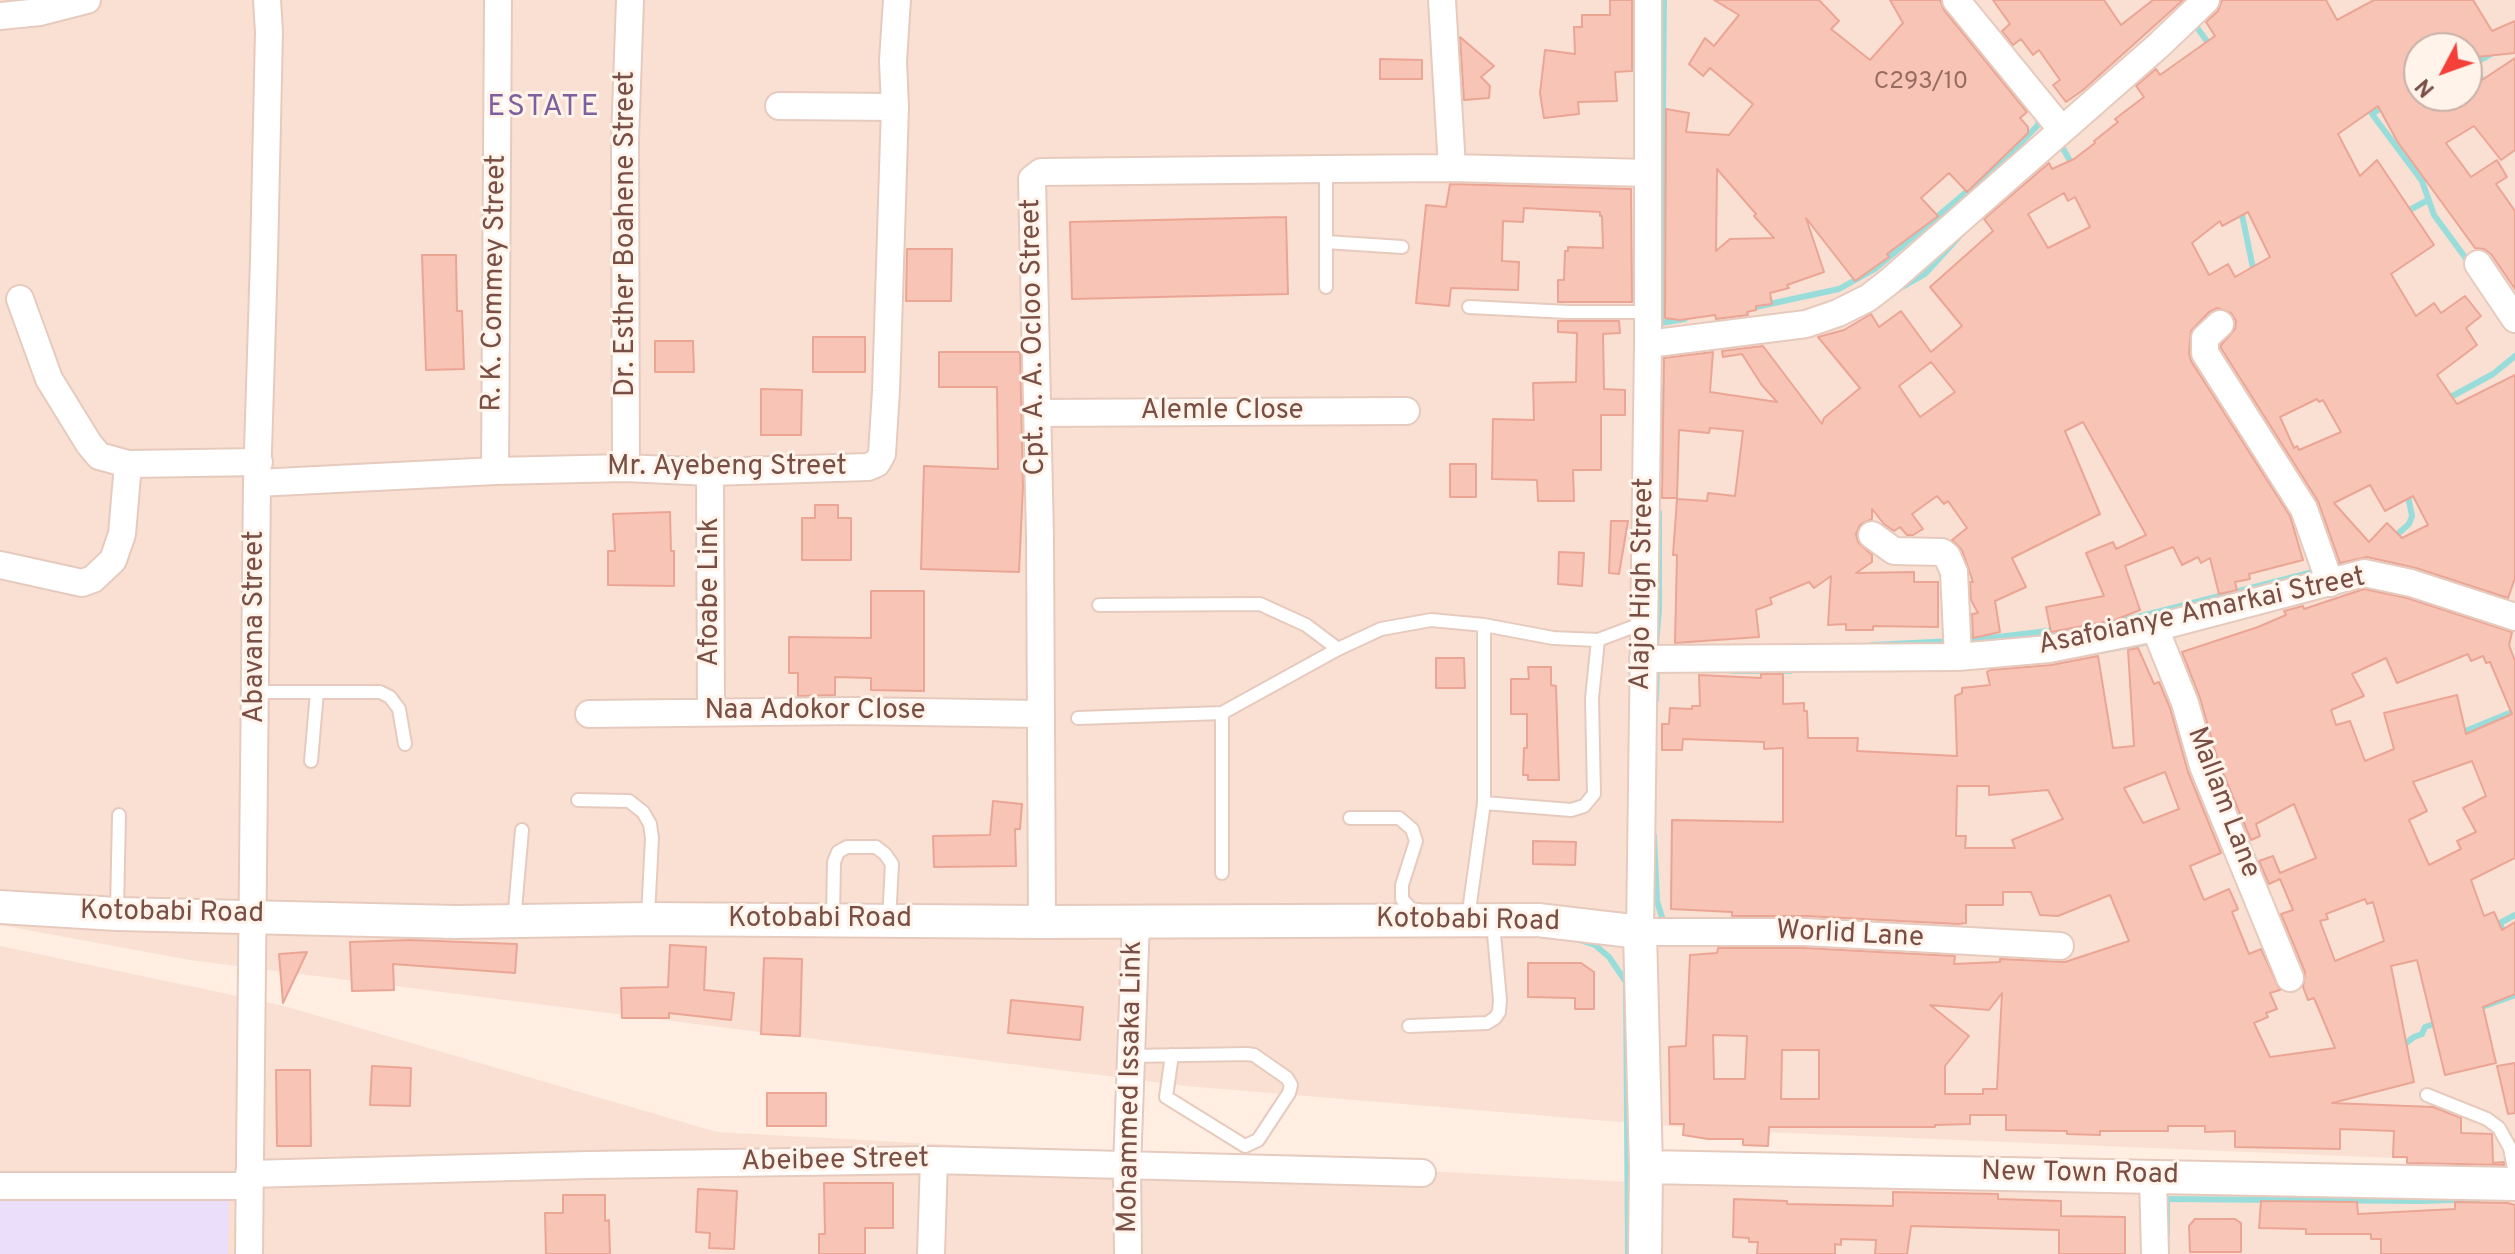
<!DOCTYPE html>
<style>
body{margin:0}
#map{position:relative;width:2515px;height:1254px;overflow:hidden;background:#ffeee1;font-family:Overpass,sans-serif}
canvas{display:block}
.north{position:absolute;left:2403px;top:32px;width:80px;height:80px;box-sizing:border-box;background:#fff3ea;border:2px solid #c9b1a8;border-radius:50%;rotate:229deg;font-size:22px;font-weight:700;line-height:32px;text-align:center;color:#794e45}
.north::after{content:'';display:block;margin:auto;width:28px;height:36px;background:#f54039;clip-path:polygon(50% 0,100% 100%,50% 72%,0 100%)}
</style>
<div id="map">
<canvas width="2515" height="1254"></canvas>
<div class="north">N</div>
</div>
<script>
const ctx = document.querySelector('canvas').getContext('2d');
ctx.lineJoin = 'round';
function paint(path, color) { ctx.fillStyle = color; ctx.fill(path, 'evenodd'); }
const poly = rows => new Path2D(rows.map(r => 'M' + r).join(''));
function strokePath(path, color, width, dash) { ctx.strokeStyle = color; ctx.lineWidth = width; ctx.lineCap = dash ? 'butt' : 'round'; ctx.setLineDash(dash || []); ctx.stroke(path); }
function write(font, color, halo, rows, align = 'center') {
  ctx.font = font + ' Overpass,sans-serif'; ctx.lineWidth = 6; ctx.setLineDash([]); ctx.textBaseline = 'middle'; ctx.strokeStyle = halo; ctx.fillStyle = color; for (const [text, x, y, turn = 0] of rows) {
    ctx.save(); ctx.translate(x, y); ctx.rotate((+turn || 0) * Math.PI / 180); ctx.textAlign = isNaN(turn) ? turn : align; if (halo) ctx.strokeText(text, 0, 0); ctx.fillText(text, 0, 0); ctx.restore();
  }
}
paint(poly([
 [0,0,2515,0,2515,1163,1717,1130,1186,1086,190,960,0,925],
 [2419,48,2467,48,2467,96,2419,96],
 [0,946,284,1006,717,1132,1645,1183,2515,1195,2515,1254,0,1254]
]), '#f9e0d2');
paint(poly([
 [0,1181,229,1184,228,1254,0,1254]
]), '#ebdefb');
strokePath(poly([
 [1664,0,1661,323,1685,319],
 [2195,25,2212,48],
 [2467,65,2475,67,2485,86],
 [2475,67,2479,61,2493,53],
 [2385,105,2372,114,2422,181,2434,215,2470,264],
 [2060,143,2074,168],
 [2241,210,2254,273],
 [2404,213,2428,200],
 [1897,290,1925,274,1958,238],
 [1751,308,1839,289,1875,269,2003,161,2038,125,2039,114],
 [2447,399,2493,374,2515,356],
 [1659,473,1660,388],
 [2392,539,2409,524,2412,516,2407,491],
 [2332,567,2363,558],
 [2071,628,2126,620,2317,571],
 [1964,641,2056,630],
 [1656,645,1659,610,1659,512],
 [1872,645,1952,641],
 [2100,651,2144,643],
 [1733,671,1790,671],
 [1656,700,1657,664],
 [2458,734,2512,712],
 [1654,836,1657,901,1662,917],
 [2505,936,2500,923,2515,915],
 [1577,939,1595,945,1609,957,1626,982,1628,1254],
 [2482,1007,2515,995],
 [2401,1047,2414,1037,2422,1034,2425,1027,2437,1023],
 [2159,1199,2421,1201,2479,1199],
 [2167,1199,2167,1235]
]), '#99dddb', 6);
const building = poly([
 [1610,0,1632,0,1632,71,1615,72,1617,101,1578,102,1579,114,1544,118,1540,93,1545,50,1575,54,1574,27,1582,27,1582,15,1610,15,1610,0],
 [1714,0,1819,0,1839,21,1831,29,1870,60,1903,23,1890,0,1940,0,1944,10,2027,112,2020,118,2028,127,2028,133,1967,192,1949,173,1921,198,1938,216,1887,254,1889,257,1855,281,1806,218,1824,272,1787,285,1789,288,1770,293,1772,304,1756,306,1756,310,1747,312,1748,315,1716,319,1715,315,1680,320,1665,318,1666,109,1689,113,1686,132,1729,135,1753,104,1710,68,1703,76,1689,64,1705,38,1714,46,1739,15,1714,0],
 [1717,169,1756,214,1754,216,1774,238,1730,239,1716,251,1717,169],
 [1993,0,2104,0,2121,25,2153,0,2183,0,2083,90,2066,102,2053,85,2060,80,2039,50,2033,55,2021,39,2013,45,2002,31,2010,24,1993,0],
 [2222,0,2326,0,2337,20,2374,0,2473,0,2492,31,2515,21,2515,53,2467,58,2467,48,2419,48,2419,96,2467,96,2467,90,2515,58,2515,150,2501,160,2474,126,2446,143,2471,177,2497,160,2507,177,2496,184,2515,211,2515,289,2491,254,2484,249,2475,248,2397,141,2378,106,2338,134,2360,176,2377,160,2434,245,2391,274,2416,316,2434,303,2441,313,2465,296,2481,316,2466,328,2477,345,2437,375,2457,404,2515,375,2515,578,2508,598,2416,568,2367,557,2340,563,2318,501,2221,348,2221,345,2235,329,2236,321,2231,313,2217,308,2209,312,2191,331,2189,353,2191,361,2290,516,2303,560,2249,574,2250,579,2235,582,2237,590,2219,594,2210,558,2201,563,2198,557,2182,565,2173,547,2125,566,2140,610,2115,620,2051,632,2046,607,2104,596,2086,553,2113,542,2116,549,2146,535,2083,422,2065,431,2100,514,2012,558,2026,587,1995,601,2000,632,1973,638,1972,614,1978,613,1971,600,1970,582,1973,582,1962,550,1952,540,1967,528,1948,501,1944,504,1937,496,1912,514,1923,529,1913,535,1907,535,1900,527,1894,531,1884,524,1872,509,1872,519,1860,525,1856,534,1858,542,1872,555,1872,562,1856,573,1914,572,1914,582,1938,582,1938,627,1873,626,1873,630,1846,630,1846,624,1828,625,1831,576,1814,588,1809,582,1770,598,1772,604,1756,610,1759,637,1675,643,1677,555,1673,555,1677,499,1707,501,1708,493,1735,496,1743,431,1710,428,1709,433,1679,430,1677,498,1662,498,1664,358,1713,352,1710,392,1777,402,1761,384,1742,354,1723,357,1722,351,1763,346,1822,424,1824,418,1860,388,1818,337,1844,330,1871,314,1879,327,1901,311,1931,352,1962,326,1930,287,1993,231,1984,219,2049,163,2052,169,2074,159,2095,143,2094,141,2118,122,2115,119,2144,97,2136,86,2156,69,2160,75,2215,36,2206,22,2218,11,2222,0],
 [2064,193,2068,201,2075,197,2090,227,2048,248,2028,214,2064,193],
 [2248,212,2270,257,2235,277,2228,264,2209,275,2192,243,2220,221,2222,226,2248,212],
 [1931,362,1955,392,1920,417,1899,386,1931,362],
 [2317,399,2319,402,2323,400,2341,432,2299,450,2297,446,2294,448,2280,417,2317,399],
 [2370,485,2385,511,2413,496,2428,525,2402,538,2387,523,2369,542,2334,503,2370,485],
 [1460,37,1494,66,1481,77,1490,86,1489,98,1464,100,1460,37],
 [1380,59,1422,60,1422,79,1380,79,1380,59],
 [1450,184,1631,189,1632,302,1558,302,1558,280,1564,280,1565,251,1568,251,1568,247,1603,248,1602,216,1600,216,1600,212,1524,208,1523,222,1503,221,1502,261,1519,262,1518,290,1451,288,1449,306,1416,303,1426,205,1446,207,1450,184],
 [1286,217,1288,294,1072,299,1070,222,1286,217],
 [907,249,952,249,951,301,906,301,907,249],
 [422,255,456,255,457,311,462,311,464,369,426,370,422,255],
 [1558,321,1619,321,1620,333,1603,334,1604,389,1625,390,1625,415,1601,415,1601,470,1573,470,1574,501,1538,501,1537,480,1492,479,1493,419,1534,420,1533,383,1576,382,1577,333,1558,332,1558,321],
 [813,337,865,337,865,372,813,372,813,337],
 [655,341,693,341,694,372,655,372,655,341],
 [939,352,1020,352,1023,486,1019,572,921,569,924,466,998,469,997,387,939,387,939,352],
 [761,389,802,390,801,435,761,435,761,389],
 [1450,464,1476,464,1476,497,1450,497,1450,464],
 [815,505,838,505,838,518,851,518,851,560,802,560,802,518,815,518,815,505],
 [670,512,671,551,674,551,674,586,608,585,608,551,615,551,613,514,670,512],
 [1611,521,1628,521,1619,574,1609,573,1611,521],
 [1559,552,1584,553,1582,586,1558,584,1559,552],
 [2364,589,2407,598,2512,632,2509,645,2515,661,2515,858,2471,880,2484,916,2494,912,2502,930,2515,922,2515,994,2483,1007,2496,1063,2445,1075,2417,960,2391,966,2414,1082,2332,1103,2433,1107,2461,1118,2461,1133,2492,1134,2493,1163,2504,1162,2504,1165,2407,1163,2407,1157,2393,1157,2394,1131,2340,1129,2340,1149,2235,1147,2235,1131,2205,1132,2205,1126,2168,1126,2168,1131,2100,1131,2100,1135,2067,1134,2067,1131,2006,1130,2006,1115,1970,1115,1970,1124,1935,1125,1935,1127,1769,1127,1768,1146,1743,1145,1743,1139,1708,1139,1683,1135,1684,1124,1670,1124,1669,1047,1686,1046,1690,955,1717,953,1718,948,1805,948,1955,956,1954,964,2000,962,2000,959,2065,962,2129,941,2110,895,2058,916,2040,915,2031,892,2003,892,2003,905,1966,905,1966,923,1958,924,1806,916,1732,916,1732,912,1671,909,1672,820,1783,822,1783,748,1764,749,1764,742,1683,739,1682,750,1662,750,1662,724,1669,724,1670,708,1692,709,1692,706,1700,706,1699,675,1761,678,1761,674,1783,674,1783,704,1804,703,1804,711,1807,711,1808,738,1858,738,1857,751,1957,756,1955,696,1962,693,1962,688,1990,685,1987,672,1990,670,2051,665,2098,656,2113,748,2134,746,2128,650,2138,648,2154,684,2159,682,2170,708,2188,772,2221,853,2190,866,2204,900,2229,889,2238,909,2232,912,2249,954,2261,949,2280,990,2270,993,2277,1009,2266,1013,2268,1017,2254,1023,2270,1057,2335,1048,2314,998,2308,1000,2303,987,2305,972,2281,914,2293,910,2280,879,2269,884,2259,861,2273,856,2280,873,2316,858,2294,804,2256,824,2260,836,2251,840,2218,761,2200,698,2182,652,2258,627,2286,615,2284,611,2303,606,2304,609,2364,589],
 [2468,654,2471,661,2483,656,2486,663,2490,662,2512,714,2466,734,2457,695,2384,713,2394,749,2365,761,2350,721,2336,725,2331,710,2364,696,2352,674,2386,658,2397,683,2468,654],
 [2472,761,2486,796,2463,808,2476,832,2457,841,2461,849,2429,865,2409,820,2427,811,2413,782,2472,761],
 [2165,772,2179,809,2143,823,2124,788,2165,772],
 [1957,786,1989,786,1989,795,2048,790,2063,819,2012,840,2015,848,1965,848,1966,836,1956,836,1957,786],
 [2365,899,2367,904,2373,902,2384,941,2335,961,2320,921,2328,919,2326,914,2365,899],
 [2002,993,1997,1089,1983,1089,1983,1094,1945,1094,1945,1066,1969,1036,1930,1005,1989,1010,2002,993],
 [1713,1035,1747,1036,1745,1079,1714,1079,1713,1035],
 [1782,1050,1819,1050,1819,1099,1781,1099,1782,1050],
 [871,591,924,591,924,691,871,690,871,678,835,677,835,695,798,696,798,673,789,673,789,637,871,638,871,591],
 [1436,658,1464,658,1465,688,1436,688,1436,658],
 [1528,667,1551,667,1551,685,1556,686,1559,780,1528,780,1528,775,1523,775,1524,748,1527,748,1527,714,1511,714,1511,679,1529,679,1528,667],
 [993,801,1022,804,1020,829,1015,829,1016,866,934,867,933,836,990,835,993,801],
 [1533,841,1576,842,1575,865,1533,864,1533,841],
 [410,940,517,944,515,973,393,964,394,990,352,991,350,942,410,940],
 [670,945,706,947,704,990,734,993,731,1020,669,1013,669,1018,622,1018,621,988,668,987,670,945],
 [307,952,283,1003,279,954,307,952],
 [764,958,802,959,800,1036,761,1034,764,958],
 [1528,963,1581,963,1594,972,1594,1009,1575,1009,1575,998,1528,997,1528,963],
 [1011,1000,1083,1007,1080,1040,1008,1033,1011,1000],
 [2515,1063,2515,1113,2508,1114,2497,1066,2515,1063],
 [372,1066,411,1068,410,1106,370,1105,372,1066],
 [276,1070,310,1070,311,1146,277,1146,276,1070],
 [767,1093,826,1093,826,1126,767,1126,767,1093],
 [824,1183,893,1183,893,1228,865,1228,865,1254,819,1254,819,1234,825,1234,824,1183],
 [698,1189,737,1191,734,1249,709,1248,710,1233,696,1232,698,1189],
 [1893,1192,1998,1194,1998,1199,2061,1201,2061,1216,2125,1217,2125,1254,2059,1254,2059,1230,1911,1226,1907,1254,1875,1254,1876,1240,1841,1239,1841,1245,1835,1244,1835,1254,1757,1254,1758,1242,1749,1242,1749,1238,1733,1237,1734,1199,1787,1201,1787,1204,1893,1206,1893,1192],
 [563,1195,605,1195,605,1221,609,1220,610,1254,546,1254,545,1213,563,1213,563,1195],
 [2261,1201,2357,1202,2358,1214,2455,1209,2455,1202,2508,1203,2515,1205,2515,1254,2381,1254,2381,1239,2371,1239,2371,1234,2306,1234,2306,1229,2259,1228,2261,1201],
 [2195,1219,2235,1219,2241,1223,2241,1252,2190,1252,2189,1226,2195,1219]
]);
paint(building, '#f7c4b6');
strokePath(building, '#eba595', 2);
const service = poly([
 [1326,242,1402,247],
 [1326,287,1326,169],
 [1469,307,1568,312,1648,312],
 [1099,605,1260,604,1306,625,1338,649],
 [257,692,380,692,390,697,399,709,405,744],
 [1078,718,1222,713,1338,649,1381,629,1431,620,1484,625,1553,638,1598,640,1643,623],
 [311,761,317,692],
 [578,800,629,801,643,812,650,824,652,838,648,916],
 [1484,803,1571,810,1584,806,1594,794,1592,698,1598,640],
 [1350,818,1399,818,1412,829,1416,841,1402,885,1402,899,1412,910,1419,910],
 [1222,873,1222,713],
 [117,911,119,815],
 [833,917,834,862,838,852,847,847,876,847,885,854,892,864,889,921],
 [1468,918,1484,803,1484,625],
 [514,921,522,830],
 [1409,1026,1487,1023,1495,1018,1499,1012,1500,1000,1493,923],
 [1131,1056,1247,1054,1254,1055,1287,1078,1291,1085,1289,1093,1258,1140,1245,1146,1166,1097,1172,1055],
 [2427,1095,2487,1119,2499,1128,2510,1148,2515,1174]
]);
const minor = poly([
 [1442,0,1452,168],
 [1648,0,1648,344,1640,932,1805,932,2060,946],
 [1956,0,2062,130],
 [0,16,40,12,87,0],
 [779,106,895,107],
 [2478,264,2515,319],
 [20,299,49,379,89,444,99,456,128,464],
 [2220,324,2205,338,2205,353,2304,509,2330,583],
 [1648,344,1806,324,1838,313,1868,298,1890,281,2159,45,2206,0],
 [1037,413,1406,411],
 [626,468,625,140,630,0],
 [495,471,498,0],
 [710,472,711,712],
 [257,483,495,471,626,468,710,472,868,467,877,463,882,454,886,391,895,107,893,61,897,0],
 [1872,535,1894,551,1942,552,1947,556,1954,572,1958,657],
 [0,565,82,583,93,579,113,560,122,534,128,464,259,462],
 [2155,628,2185,703,2203,766,2290,978],
 [1643,659,1958,657,2049,649,2155,628,2364,573,2411,583,2515,617],
 [589,714,854,711,1040,714],
 [1042,922,1040,537,1032,179,1041,172,1326,169,1452,168,1648,173],
 [249,1174,589,1165,934,1160,1422,1173],
 [2153,1177,2155,1254],
 [0,1186,249,1186],
 [249,1254,257,483,264,258,269,32,267,0],
 [931,1254,934,1160],
 [1128,1254,1127,1167,1136,920]
]);
const tertiary = poly([
 [0,907,117,914,456,922,648,919,1042,922,1538,920,1640,932,1646,1167,1645,1254],
 [1646,1167,2515,1184]
]);
strokePath(service, '#e6cabe', 16);
strokePath(minor, '#e6cabe', 30);
strokePath(tertiary, '#e6cabe', 36);
strokePath(service, '#fff', 12);
strokePath(minor, '#fff', 26);
strokePath(tertiary, '#fff', 32);
write('24px', '#986c61', null, [
 ["C293/10",1921,83]
]);
write('28px', '#794e45', '#fff3ea', [
 ["Dr. Esther Boahene Street",627,234,-90],
 ["R. K. Commey Street",496,283,-89],
 ["Cpt. A. A. Ocloo Street",1035,337,-91],
 ["Alemle Close",1222,412],
 ["Mr. Ayebeng Street",727,468],
 ["Alajo High Street",1644,584,-89],
 ["Afoabe Link",711,592,-90],
 ["Asafoianye Amarkai Street",2202,613,-12],
 ["Abavana Street",256,627,-90],
 ["Naa Adokor Close",815,712],
 ["Mallam Lane",2222,803,69],
 ["Kotobabi Road",172,914,1],
 ["Kotobabi Road",820,920],
 ["Kotobabi Road",1468,922,1],
 ["Worlid Lane",1850,936,3],
 ["Mohammed Issaka Link",1132,1087,-89],
 ["Abeibee Street",835,1162,-1],
 ["New Town Road",2080,1175,1]
]);
ctx.letterSpacing = '2px';
write('30px', '#7d609d', '#fff3ea', [
 ["ESTATE",544,109]
]);
ctx.letterSpacing = '0px';
</script>
